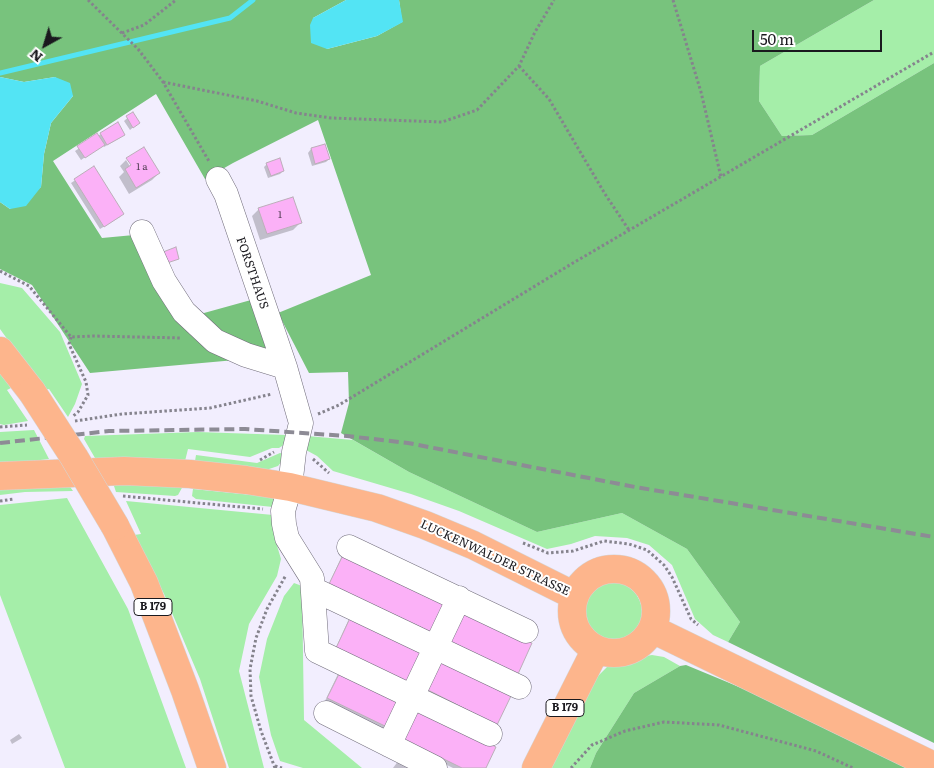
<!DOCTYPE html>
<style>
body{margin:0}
#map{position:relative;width:934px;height:768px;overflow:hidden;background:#f2eefe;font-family:Literata,serif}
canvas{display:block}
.north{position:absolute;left:20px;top:20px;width:50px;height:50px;-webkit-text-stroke:4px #fff;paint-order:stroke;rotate:219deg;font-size:14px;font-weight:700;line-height:20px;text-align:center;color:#1a191e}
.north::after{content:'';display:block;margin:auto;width:18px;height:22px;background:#1a191e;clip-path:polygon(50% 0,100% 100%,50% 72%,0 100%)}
.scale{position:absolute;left:752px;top:30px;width:130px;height:22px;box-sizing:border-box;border:2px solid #1a191e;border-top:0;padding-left:6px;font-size:15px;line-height:18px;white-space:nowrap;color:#1a191e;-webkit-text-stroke:4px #fff;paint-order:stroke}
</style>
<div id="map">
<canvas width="934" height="768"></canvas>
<div class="north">N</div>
<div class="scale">50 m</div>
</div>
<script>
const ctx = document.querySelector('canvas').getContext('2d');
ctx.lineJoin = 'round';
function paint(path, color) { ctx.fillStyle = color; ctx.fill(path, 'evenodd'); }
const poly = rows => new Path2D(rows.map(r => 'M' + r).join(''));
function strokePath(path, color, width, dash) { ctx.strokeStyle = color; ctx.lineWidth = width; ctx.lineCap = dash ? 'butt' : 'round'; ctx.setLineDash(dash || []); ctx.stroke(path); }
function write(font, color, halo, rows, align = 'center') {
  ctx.font = font + ' Literata,serif'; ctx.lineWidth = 4; ctx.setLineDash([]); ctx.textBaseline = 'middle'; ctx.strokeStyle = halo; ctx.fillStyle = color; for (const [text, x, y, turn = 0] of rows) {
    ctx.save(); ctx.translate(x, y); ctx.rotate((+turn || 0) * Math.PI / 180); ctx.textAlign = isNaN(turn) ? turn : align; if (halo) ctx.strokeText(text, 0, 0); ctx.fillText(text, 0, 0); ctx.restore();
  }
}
paint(poly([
 [874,0,934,0,934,63,812,135,782,136,759,101,760,66],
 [0,283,22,288,60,332,82,384,75,404,68,417,49,389,44,390,0,329],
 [0,373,11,388,7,390,28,421,4,425,0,424],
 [34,430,49,459,0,465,0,432],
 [198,432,286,435,285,444,279,448,272,448,250,457,188,449,185,461,95,458,84,439,85,436],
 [307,436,353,440,409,472,537,532,622,513,687,549,740,622,728,642,713,635,695,619,672,565,649,545,627,538,595,536,571,544,547,549,459,511,411,494,333,471,317,456,306,450],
 [280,453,284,454,283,460,278,466,266,470,195,461,196,455,257,463],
 [66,481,73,491,25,492,0,495,0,485],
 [113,483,183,486,178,495,175,496,116,492],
 [193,489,273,497,276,500,273,507,196,499,192,496],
 [67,498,128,609,186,768,65,768,0,595,0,505],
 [126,501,273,515,275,539,281,559,277,576,249,624,239,671,264,768,229,768,200,679,164,594,134,535,141,534],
 '582 612a30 30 0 1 1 60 0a30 30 0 1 1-60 0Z',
 [294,583,302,586,304,720,362,768,303,768,280,761,271,735,259,677,267,639,284,596],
 [652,655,664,657,680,666,634,693,596,753,590,768,548,768,588,690,598,676,607,667,622,662,640,657]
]), '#a5eea9');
paint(poly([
 [0,0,346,0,313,18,327,49,377,36,402,22,399,0,874,0,760,66,759,101,782,136,812,135,934,63,934,743,728,642,740,622,687,549,622,513,537,532,409,472,341,433,349,403,348,372,309,373,278,313,371,275,318,120,233,163,205,179,156,94,53,161,102,238,134,235,186,308,204,313,251,300,269,357,90,373,32,285,0,269,0,202,10,209,41,187,44,154,51,123,73,96,55,77,24,82,0,77],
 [686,665,790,708,914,768,590,768,596,753,634,693,680,666]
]), '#78c37d');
paint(poly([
 [346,0,399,0,403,22,377,36,327,49,311,43,310,25,313,18],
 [0,77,24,82,55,77,70,83,73,96,51,123,44,154,41,187,26,206,10,209,0,202]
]), '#53e4f4');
paint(poly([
 [132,114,138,123,130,130,124,121],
 [101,134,120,138,104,147,103,145,81,160,75,151],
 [311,149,329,159,326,162,312,166,308,153],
 [126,160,133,171,135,170,159,173,152,180,129,194,119,177,124,172,120,166],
 [267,164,283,171,280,174,268,178,264,167],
 [94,168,120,217,100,229,71,183],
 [259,209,300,223,293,230,260,240,252,216],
 [344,554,446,602,327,588,341,558],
 [351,618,422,652,334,652,348,621],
 [436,664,496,724,422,692],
 [341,671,386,726,382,729,325,701,338,674],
 [19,734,22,738,12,744,10,740],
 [399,741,484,768,453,768],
 [399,760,415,768,393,768]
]), '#0003');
strokePath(poly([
 [0,73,230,18,253,0]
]), '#53e4f4', 5);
const building = poly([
 [133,112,140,123,133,128,126,116,133,112],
 [118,122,125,135,107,145,100,133,118,122],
 [97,133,105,145,85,158,77,146,97,133],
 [325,144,330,159,315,164,311,148,325,144],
 [144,147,160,173,136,188,125,169,131,165,126,158,144,147],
 [280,158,284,171,271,176,266,163,280,158],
 [94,166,124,214,104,227,74,179,94,166],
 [293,197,302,223,267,234,258,208,293,197],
 [176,247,179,259,167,263,163,252,176,247],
 [344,553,448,602,433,633,329,584,344,553],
 [463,610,532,643,518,674,449,641,463,610],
 [351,616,424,651,408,683,336,648,351,616],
 [439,659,511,696,497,725,424,688,439,659],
 [341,670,400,699,387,727,327,698,341,670],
 [416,707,496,747,486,768,462,768,401,738,416,707]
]);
paint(building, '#fbb1f7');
strokePath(building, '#bbaeb9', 1);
const minor = poly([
 [218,179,226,194,285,367],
 [142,232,164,281,184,312,215,341,246,355,285,367,301,423,294,452,290,487,283,511,284,524,287,538,312,578,317,651,490,734],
 [349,547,526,631],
 [313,589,519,687],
 [326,713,435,768],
 [389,745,459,598]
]);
const major = poly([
 [0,351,32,392],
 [0,476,124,471,190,474,246,480,290,487,377,508,425,525,473,545,575,596],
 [115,526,144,583,185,690,212,768],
 '572 611a42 42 0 1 1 84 0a42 42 0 1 1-84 0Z',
 [652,629,934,766],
 [536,768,596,649]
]);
strokePath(minor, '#716d7b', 25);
strokePath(major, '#d6d6d6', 29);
strokePath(poly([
 [88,0,138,49,163,82,210,163],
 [673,0,701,92,721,177],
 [122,33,144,25,176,0],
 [519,66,549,99,605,194,629,230],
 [163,82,257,101,296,113,331,118,442,122,477,110,519,66,535,32,554,0],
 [0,271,29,286,71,337,93,336,182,338],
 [71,337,69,344,86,382,88,395,78,412,72,417],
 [318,414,339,405,573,263,934,52],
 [75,421,122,414,210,408,272,394],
 [0,427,27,425],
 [313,459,329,473],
 [260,460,274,452],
 [123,496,263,509],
 [0,501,14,499],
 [523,543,548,553,573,551,604,541,629,544,647,550,664,565,672,577,691,619,698,625],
 [275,766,282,768],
 [275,768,261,731,251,696,250,669,256,638,267,609,286,575],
 [571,768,592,745,625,731,664,722,719,725,816,751,853,768]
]), '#85838d', 3, [2.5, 2.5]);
strokePath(minor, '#fff', 24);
strokePath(major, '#fdb58c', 28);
strokePath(poly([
 [0,443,109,431,245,429,347,436,408,443,635,487,934,537]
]), '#8d8b95', 4, [10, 5]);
const majorBridge = poly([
 [32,392,74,457,115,526]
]);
strokePath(majorBridge, '#d6d6d6', 29, []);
strokePath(majorBridge, '#fdb58c', 28);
write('10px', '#523f54', null, [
 ["1 a",142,167],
 ["1",280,215]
]);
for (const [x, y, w] of [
 [153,607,38],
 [565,708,38]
]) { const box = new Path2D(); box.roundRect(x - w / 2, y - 8.5, w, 17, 4); ctx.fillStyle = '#fff'; ctx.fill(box); strokePath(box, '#1a191e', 1); }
write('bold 11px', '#1a191e', null, [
 ["B 179",153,607],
 ["B 179",565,708]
]);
write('12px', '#1a191e', '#fff', [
 ["FORSTHAUS",252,273,71],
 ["LUCKENWALDER STRASSE",495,558,25]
]);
</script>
